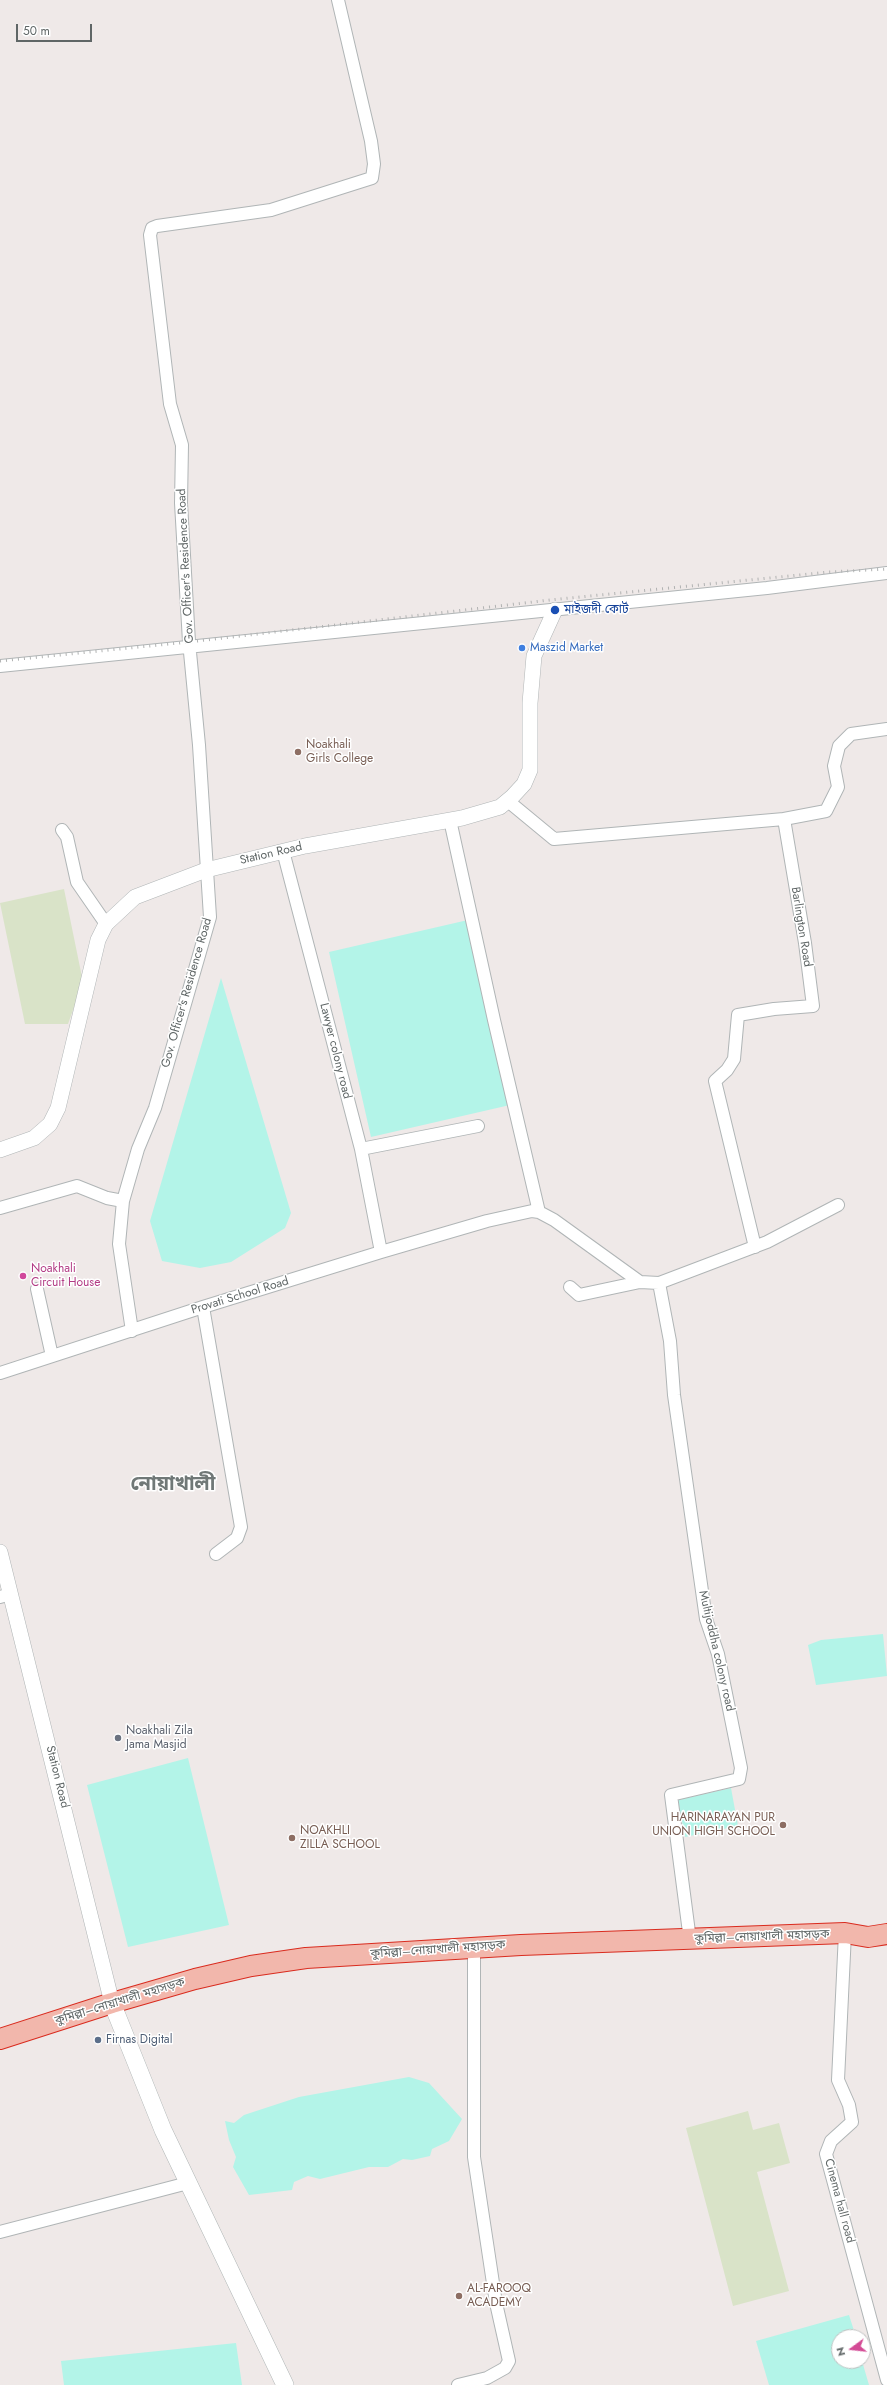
<!DOCTYPE html>
<meta charset="utf-8">
<style>
body{margin:0}
#map{position:relative;width:887px;height:2385px;overflow:hidden;background:#efe9e8;font-family:Jost,sans-serif}
canvas{display:block}
.north{position:absolute;left:831px;top:2329px;width:40px;height:40px;box-sizing:border-box;background:#fff;border:1px solid #bfc2c2;border-radius:50%;rotate:255deg;font-size:11px;font-weight:700;line-height:16px;text-align:center;color:#5f6666}
.north::after{content:'';display:block;margin:auto;width:14px;height:18px;background:#d34a95;clip-path:polygon(50% 0,100% 100%,50% 72%,0 100%)}
.scale{position:absolute;left:16px;top:24px;width:76px;height:18px;box-sizing:border-box;border:2px solid #5f6666;border-top:0;padding-left:5px;font-size:12px;line-height:14px;white-space:nowrap;color:#5f6666;-webkit-text-stroke:3px #fff;paint-order:stroke}
</style>
<div id="map">
<canvas width="887" height="2385"></canvas>
<div class="north">N</div>
<div class="scale">50 m</div>
</div>
<script>
const ctx = document.querySelector('canvas').getContext('2d');
ctx.lineJoin = 'round';
function paint(path, color) { ctx.fillStyle = color; ctx.fill(path, 'evenodd'); }
const poly = rows => new Path2D(rows.map(r => 'M' + r).join(''));
function strokePath(path, color, width, dash) { ctx.strokeStyle = color; ctx.lineWidth = width; ctx.lineCap = dash ? 'butt' : 'round'; ctx.setLineDash(dash || []); ctx.stroke(path); }
function write(font, color, halo, rows, align = 'center') {
  ctx.font = font + ' Jost,"Noto Sans Bengali",sans-serif'; ctx.lineWidth = 3; ctx.setLineDash([]); ctx.textBaseline = 'middle'; ctx.strokeStyle = halo; ctx.fillStyle = color; for (const [text, x, y, turn = 0] of rows) {
    ctx.save(); ctx.translate(x, y); ctx.rotate((+turn || 0) * Math.PI / 180); ctx.textAlign = isNaN(turn) ? turn : align; if (halo) ctx.strokeText(text, 0, 0); ctx.fillText(text, 0, 0); ctx.restore();
  }
}
paint(poly([
 [64,889,83,982,68,1024,25,1024,0,903],
 [748,2111,753,2130,779,2123,790,2163,757,2172,789,2291,733,2306,686,2128]
]), '#d9e3c8');
paint(poly([
 [468,920,510,1105,371,1137,329,952],
 [221,978,291,1213,285,1228,231,1262,200,1268,162,1261,150,1221],
 [883,1634,887,1676,816,1685,808,1645,821,1640],
 [188,1758,229,1925,128,1947,87,1785],
 [731,1788,738,1826,685,1837,678,1800],
 [409,2077,429,2083,462,2119,449,2141,432,2149,430,2156,412,2160,403,2159,388,2167,369,2167,320,2179,308,2176,294,2182,292,2190,249,2195,233,2167,236,2157,229,2140,225,2121,234,2123,244,2115,299,2097],
 [849,2315,856,2337,839,2337,839,2361,862,2361,869,2385,769,2385,756,2341],
 [236,2343,242,2385,64,2385,61,2361]
]), '#b3f4e8');
const minor = poly([
 [0,666,767,588,887,573],
 [508,801,554,839,784,819,805,943,813,1006,774,1009,738,1015,734,1059,727,1070,715,1081,755,1247],
 [784,819,826,811,838,787,834,766,839,746,851,734,887,729],
 [450,820,494,1020,539,1212],
 [62,830,67,837,77,882,106,924],
 [283,851,361,1149,381,1252],
 [361,1149,478,1126],
 [0,1208,77,1186,107,1198,123,1201],
 [659,1283,670,1341,674,1395,706,1619,718,1654,741,1768,739,1779,671,1795,690,1940],
 [570,1287,579,1295,640,1282],
 [37,1289,52,1356],
 [203,1307,241,1527,237,1538,216,1554],
 [132,1331,119,1244,123,1201,138,1149,155,1108,210,917,199,745,189,642,181,503,182,445,170,404,150,235,152,228,157,226,271,210,372,178,374,164,371,141,338,0],
 [0,1373,203,1307,381,1252,487,1221,532,1211,539,1212,554,1220,640,1282,659,1283,767,1242,838,1205],
 [0,1597,11,1594],
 [845,1933,838,2080,849,2105,852,2122,831,2141,826,2154,887,2380],
 [0,2232,188,2183],
 [458,2385,487,2378,505,2368,509,2361,496,2303,474,2157,474,1949]
]);
const tertiary = poly([
 [0,1150,34,1138,50,1124,58,1108,98,940,106,924,135,897,206,870,305,846,462,818,500,807,512,797,524,784,530,770,530,703,534,656,555,610],
 [0,1552,112,2003]
]);
const secondary = poly([
 [112,2003,163,2130,285,2385]
]);
const trunk = poly([
 [0,2039,112,2003,195,1979,251,1966,306,1958,521,1945,845,1933,868,1937,887,1934]
]);
strokePath(minor, '#b0b5b6', 14);
strokePath(tertiary, '#b0b5b6', 16);
strokePath(secondary, '#b0b6b6', 18);
strokePath(trunk, '#d92b1e', 22);
strokePath(minor, '#fff', 12);
strokePath(tertiary, '#fff', 15);
strokePath(secondary, '#fff', 17);
strokePath(trunk, '#f2b7ac', 20);
strokePath(poly([
 [0,661,189,642,550,600,829,572,887,569]
]), '#b1b2b2', 3, [1, 5]);
for (const [x, y, r, color] of [
 [555,610,5,"#1a4fb4"],
 [522,648,4,"#3f7fe0"],
 [298,752,4,"#8d6e63"],
 [23,1276,4,"#d1479c"],
 [118,1738,4,"#6b7280"],
 [783,1825,4,"#8d6e63"],
 [292,1838,4,"#8d6e63"],
 [98,2040,4,"#5c6f8a"],
 [459,2296,4,"#8d6e63"]
]) { const dot = new Path2D(); dot.arc(x, y, r, 0, 2 * Math.PI); ctx.fillStyle = color; ctx.fill(dot); strokePath(dot, '#fff', 1.5); }
write('12px', '#5f6666', '#fff', [
 ["Gov. Officer's Residence Road",186,566,-93],
 ["Station Road",271,854,-13],
 ["Barlington Road",801,927,81],
 ["Gov. Officer's Residence Road",187,993,-74],
 ["Lawyer colony road",335,1051,76],
 ["Provati School Road",240,1296,-17],
 ["Multijoddha colony road",716,1651,77],
 ["Station Road",57,1777,76],
 ["কুমিল্লা–নোয়াখালী মহাসড়ক",762,1937,-2],
 ["কুমিল্লা–নোয়াখালী মহাসড়ক",438,1950,-4],
 ["কুমিল্লা–নোয়াখালী মহাসড়ক",120,2002,-17],
 ["Cinema hall road",839,2201,75]
]);
write('12px', '#164399', '#fff', [
 ["মাইজদী কোর্ট",564,610]
], 'left');
write('12px', '#366cbe', '#fff', [
 ["Maszid Market",530,648]
], 'left');
write('12px', '#785e54', '#fff', [
 ["Noakhali",306,745],
 ["Girls College",306,759],
 ["HARINARAYAN PUR",775,1818,"right"],
 ["UNION HIGH SCHOOL",775,1832,"right"],
 ["NOAKHLI",300,1831],
 ["ZILLA SCHOOL",300,1845],
 ["AL-FAROOQ",467,2289],
 ["ACADEMY",467,2303]
], 'left');
write('12px', '#b23c85', '#fff', [
 ["Noakhali",31,1269],
 ["Circuit House",31,1283]
], 'left');
write('12px', '#5b616d', '#fff', [
 ["Noakhali Zila",126,1731],
 ["Jama Masjid",126,1745]
], 'left');
write('12px', '#4e5e75', '#fff', [
 ["Firnas Digital",106,2040]
], 'left');
write('bold 20px', '#707877', '#fff', [
 ["নোয়াখালী",173,1485]
]);
</script>
